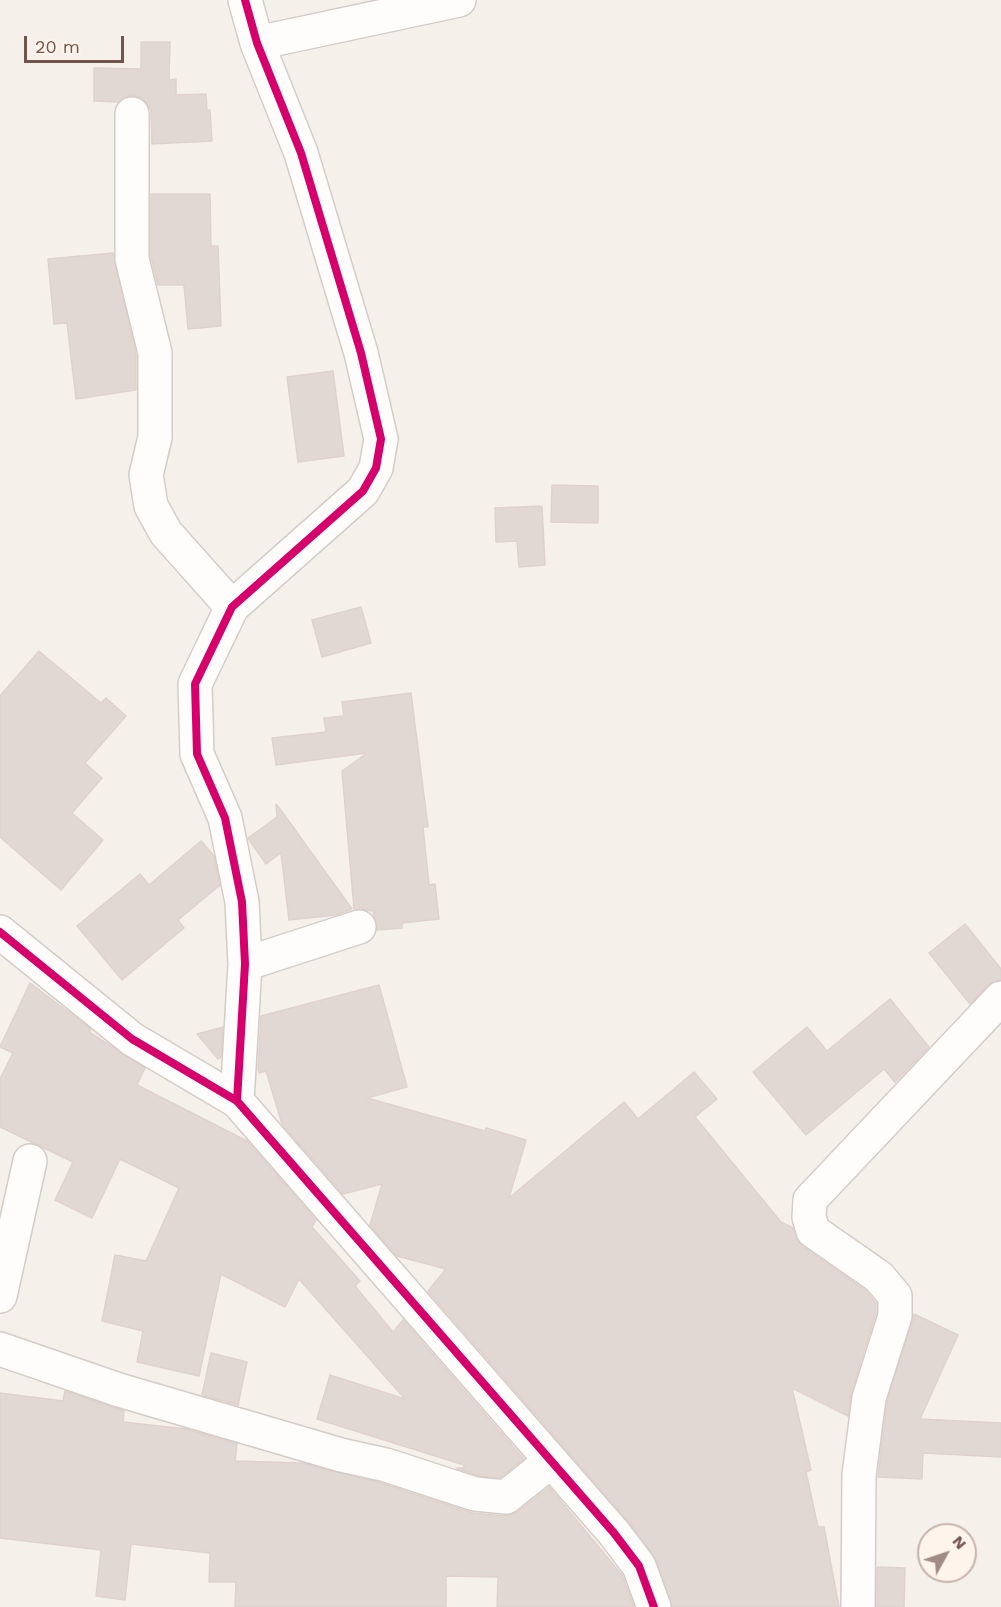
<!DOCTYPE html>
<style>
body{margin:0}
#map{position:relative;width:1001px;height:1607px;overflow:hidden;background:#f6f0eb;font-family:"Work Sans",sans-serif}
canvas{display:block}
.north{position:absolute;left:917px;top:1523px;width:60px;height:60px;box-sizing:border-box;background:#fef4ec;border:2px solid #c6b4ac;border-radius:50%;rotate:50deg;font-size:16px;font-weight:700;line-height:24px;text-align:center;color:#73544c}
.north::after{content:'';display:block;margin:auto;width:21px;height:27px;background:#a18b84;clip-path:polygon(50% 0,100% 100%,50% 72%,0 100%)}
.scale{position:absolute;left:24px;top:36px;width:100px;height:27px;box-sizing:border-box;border:3px solid #73544c;border-top:0;padding-left:8px;font-size:18px;line-height:21px;white-space:nowrap;color:#73544c;-webkit-text-stroke:4px #fef4ec;paint-order:stroke}
</style>
<div id="map">
<canvas width="1001" height="1607"></canvas>
<div class="north">N</div>
<div class="scale">20 m</div>
</div>
<script>
const ctx = document.querySelector('canvas').getContext('2d');
ctx.lineJoin = 'round';
function paint(path, color) { ctx.fillStyle = color; ctx.fill(path, 'evenodd'); }
const poly = rows => new Path2D(rows.map(r => 'M' + r).join(''));
function strokePath(path, color, width, dash) { ctx.strokeStyle = color; ctx.lineWidth = width; ctx.lineCap = dash ? 'butt' : 'round'; ctx.setLineDash(dash || []); ctx.stroke(path); }
const building = poly([
 [141,42,170,42,169,80,176,79,176,95,206,94,207,110,210,110,212,141,152,144,151,110,142,98,131,95,118,102,94,101,94,68,141,69,141,42],
 [151,194,210,194,211,246,218,246,221,326,188,329,184,285,158,285,151,257,151,194],
 [113,253,136,355,136,390,76,399,67,323,54,324,48,259,113,253],
 [333,371,344,456,298,462,287,377,333,371],
 [552,485,598,486,598,523,551,522,552,485],
 [542,506,545,565,519,567,517,541,496,542,495,508,542,506],
 [361,607,371,643,322,657,312,620,361,607],
 [39,651,101,703,106,698,126,716,85,763,102,778,72,813,103,840,61,890,0,837,0,696,39,651],
 [411,693,428,827,423,827,429,885,435,884,439,919,402,923,402,928,377,930,373,911,354,909,342,771,367,753,276,765,272,738,326,732,324,718,344,716,342,702,411,693],
 [276,804,283,813,352,909,336,915,289,920,281,853,266,864,248,838,277,817,276,804],
 [201,841,214,856,220,885,178,920,184,928,122,980,77,926,140,874,149,885,201,841],
 [965,924,1001,969,1001,980,988,985,970,1004,929,953,965,924],
 [30,983,91,1029,89,1032,145,1068,137,1085,247,1141,316,1220,312,1227,360,1281,355,1286,393,1332,403,1320,524,1459,500,1478,479,1476,456,1468,464,1468,464,1465,317,1419,330,1375,405,1399,299,1279,285,1307,221,1274,199,1376,137,1362,143,1331,102,1321,115,1255,146,1261,179,1188,120,1159,92,1218,55,1200,73,1162,0,1127,0,1079,13,1053,0,1047,30,983],
 [379,985,407,1087,367,1098,485,1131,486,1128,526,1140,509,1198,624,1102,638,1119,694,1072,717,1099,695,1117,781,1222,793,1228,802,1246,866,1291,876,1303,876,1313,851,1393,848,1416,792,1388,811,1470,806,1472,818,1527,824,1527,839,1607,672,1607,656,1559,629,1522,428,1291,446,1269,397,1256,370,1225,382,1184,343,1194,282,1124,266,1071,259,1073,258,1068,261,1016,379,985],
 [890,999,929,1047,895,1082,884,1069,806,1135,753,1072,807,1027,827,1051,890,999],
 [223,1027,221,1057,218,1059,197,1034,223,1027],
 [914,1314,958,1335,920,1419,1001,1423,1001,1457,923,1453,922,1479,878,1477,887,1402,914,1314],
 [211,1353,247,1362,238,1405,202,1395,211,1353],
 [65,1391,124,1411,123,1422,186,1429,237,1444,235,1461,302,1463,381,1483,473,1513,504,1516,517,1512,549,1487,622,1575,634,1607,497,1607,498,1577,446,1576,446,1607,235,1607,236,1582,209,1582,210,1553,131,1544,125,1600,96,1596,101,1550,0,1538,0,1393,63,1401,65,1391],
 [877,1567,905,1568,904,1607,877,1607,877,1567]
]);
paint(building, '#e2d8d3');
strokePath(building, '#dfd2cd', 1.5);
const minor = poly([
 [257,43,459,0],
 [132,114,132,259,155,353,155,437,146,475,151,506,166,533,232,607],
 [0,932,132,1039,237,1101,614,1533,639,1566,654,1607],
 [245,964,359,927],
 [237,1101,245,964,242,902,225,818,197,754,195,684,232,607,363,491,376,468,381,439,361,353,301,153,257,43,245,0],
 [0,1296,30,1161],
 [0,1349,119,1390,341,1455,386,1465,475,1494,506,1497,551,1461],
 [858,1607,859,1475,869,1398,895,1316,895,1296,879,1277,813,1231,809,1217,810,1200,1001,998]
]);
strokePath(minor, '#d4ccc8', 36);
strokePath(minor, '#fefdfc', 33);
strokePath(poly([
 [0,932,132,1039,237,1101,614,1533,639,1566,654,1607],
 [237,1101,245,964,242,902,225,818,197,754,195,684,232,607,363,491,376,468,381,439,361,353,301,153,257,43,245,0]
]), '#d6006c', 8);
</script>
